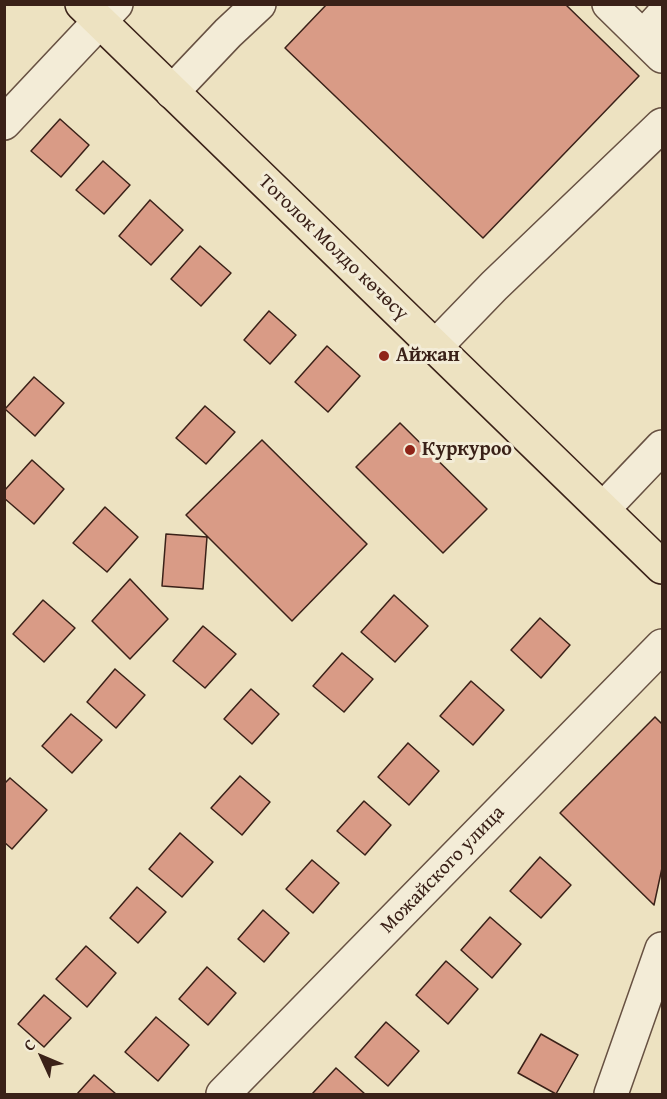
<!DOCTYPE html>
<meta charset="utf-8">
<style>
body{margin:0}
#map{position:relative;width:667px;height:1099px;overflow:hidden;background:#ede2c1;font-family:"Gentium Book Plus",serif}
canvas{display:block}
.frame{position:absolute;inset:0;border:6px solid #3a2118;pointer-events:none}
.north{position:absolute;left:12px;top:1027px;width:60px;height:60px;-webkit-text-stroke:4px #f3ecd7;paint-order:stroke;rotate:314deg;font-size:16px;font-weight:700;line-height:24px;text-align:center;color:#3a2118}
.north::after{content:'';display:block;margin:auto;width:21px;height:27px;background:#3a2118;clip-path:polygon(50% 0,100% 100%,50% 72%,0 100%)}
</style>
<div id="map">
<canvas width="667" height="1099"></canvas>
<div class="frame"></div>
<div class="north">С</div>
</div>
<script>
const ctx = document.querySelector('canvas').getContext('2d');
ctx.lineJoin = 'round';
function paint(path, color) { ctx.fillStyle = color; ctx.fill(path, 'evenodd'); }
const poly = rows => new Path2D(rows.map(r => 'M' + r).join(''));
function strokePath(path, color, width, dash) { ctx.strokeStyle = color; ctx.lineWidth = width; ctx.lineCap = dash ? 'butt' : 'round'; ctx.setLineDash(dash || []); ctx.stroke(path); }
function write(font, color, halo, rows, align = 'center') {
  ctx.font = font + ' "Gentium Book Plus",serif'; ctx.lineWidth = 6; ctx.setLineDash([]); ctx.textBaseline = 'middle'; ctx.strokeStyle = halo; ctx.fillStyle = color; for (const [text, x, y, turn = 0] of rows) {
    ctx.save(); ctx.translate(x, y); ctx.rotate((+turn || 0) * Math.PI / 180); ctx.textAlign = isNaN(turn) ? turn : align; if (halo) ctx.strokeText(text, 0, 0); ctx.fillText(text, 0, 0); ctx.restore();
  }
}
const building = poly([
 [327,4,565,4,639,76,483,238,285,48,327,4],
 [60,119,89,145,61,177,31,151,60,119],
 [103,161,130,185,104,214,76,190,103,161],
 [150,200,183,230,151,265,119,236,150,200],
 [200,246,231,273,201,306,171,279,200,246],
 [269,311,296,335,270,364,244,340,269,311],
 [327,346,360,376,328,412,295,382,327,346],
 [34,377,64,403,35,436,5,409,34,377],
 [205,406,235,432,206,464,176,438,205,406],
 [400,423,487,509,443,553,356,467,400,423],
 [262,440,367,544,292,621,186,515,262,440],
 [32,460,64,489,34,524,4,498,4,491,32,460],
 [105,507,138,537,107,572,73,543,105,507],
 [166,534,207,537,203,589,162,586,166,534],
 [130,579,168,619,130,659,92,621,130,579],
 [394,595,428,626,395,662,361,632,394,595],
 [43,600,75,628,44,662,13,634,43,600],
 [540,618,570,645,541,678,511,650,540,618],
 [203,626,236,654,205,688,173,661,203,626],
 [342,653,373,679,344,712,313,686,342,653],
 [115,669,145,695,116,728,87,702,115,669],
 [471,681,504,710,473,745,440,716,471,681],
 [251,689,279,714,252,744,224,719,251,689],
 [71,714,102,740,72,773,42,746,71,714],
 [655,717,662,724,662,868,654,905,560,813,655,717],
 [408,743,439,771,409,805,378,777,408,743],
 [240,776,270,802,242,835,211,808,240,776],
 [10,778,47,810,12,849,4,842,4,784,10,778],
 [364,801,391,825,365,855,337,831,364,801],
 [180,833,213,862,182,897,149,869,180,833],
 [540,857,571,885,541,918,510,891,540,857],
 [312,860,339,883,313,913,286,889,312,860],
 [137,887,166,912,138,943,110,918,137,887],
 [263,910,289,933,264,962,238,939,263,910],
 [490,917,521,944,492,978,461,950,490,917],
 [86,946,116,973,87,1007,56,979,86,946],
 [446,961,478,989,448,1024,416,995,446,961],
 [207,967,236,993,208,1025,179,999,207,967],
 [44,995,71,1018,44,1047,18,1024,44,995],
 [156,1017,189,1045,158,1081,125,1052,156,1017],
 [386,1022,419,1051,388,1086,355,1057,386,1022],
 [541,1034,578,1055,556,1094,518,1073,541,1034],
 [336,1068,365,1094,312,1094,336,1068],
 [94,1075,116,1094,77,1094,94,1075]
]);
paint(building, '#d99b86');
strokePath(building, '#3a2118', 1.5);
const minor = poly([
 [609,4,662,56],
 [643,37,662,16],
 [172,92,228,33,259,4],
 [4,123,116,4],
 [435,347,494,286,662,125],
 [603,509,662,447],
 [223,1094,662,646],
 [611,1094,662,949]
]);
const major = poly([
 [82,4,662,567]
]);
strokePath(minor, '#675142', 36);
strokePath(major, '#3a2118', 36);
strokePath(minor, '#f3ecd7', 33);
strokePath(major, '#ede2c1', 33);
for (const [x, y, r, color] of [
 [384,356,6,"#8f2418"],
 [410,450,6,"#8f2418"]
]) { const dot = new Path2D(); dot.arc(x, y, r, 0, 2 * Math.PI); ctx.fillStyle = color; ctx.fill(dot); strokePath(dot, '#f3ecd7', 2); }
write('20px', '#3a2118', '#f3ecd7', [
 ["Тоголок Молдо көчөсү",333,248,44],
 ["Можайского улица",443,870,-46]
]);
write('bold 20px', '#3a2118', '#f3ecd7', [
 ["Айжан",396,356],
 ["Куркуроо",422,450]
], 'left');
</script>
